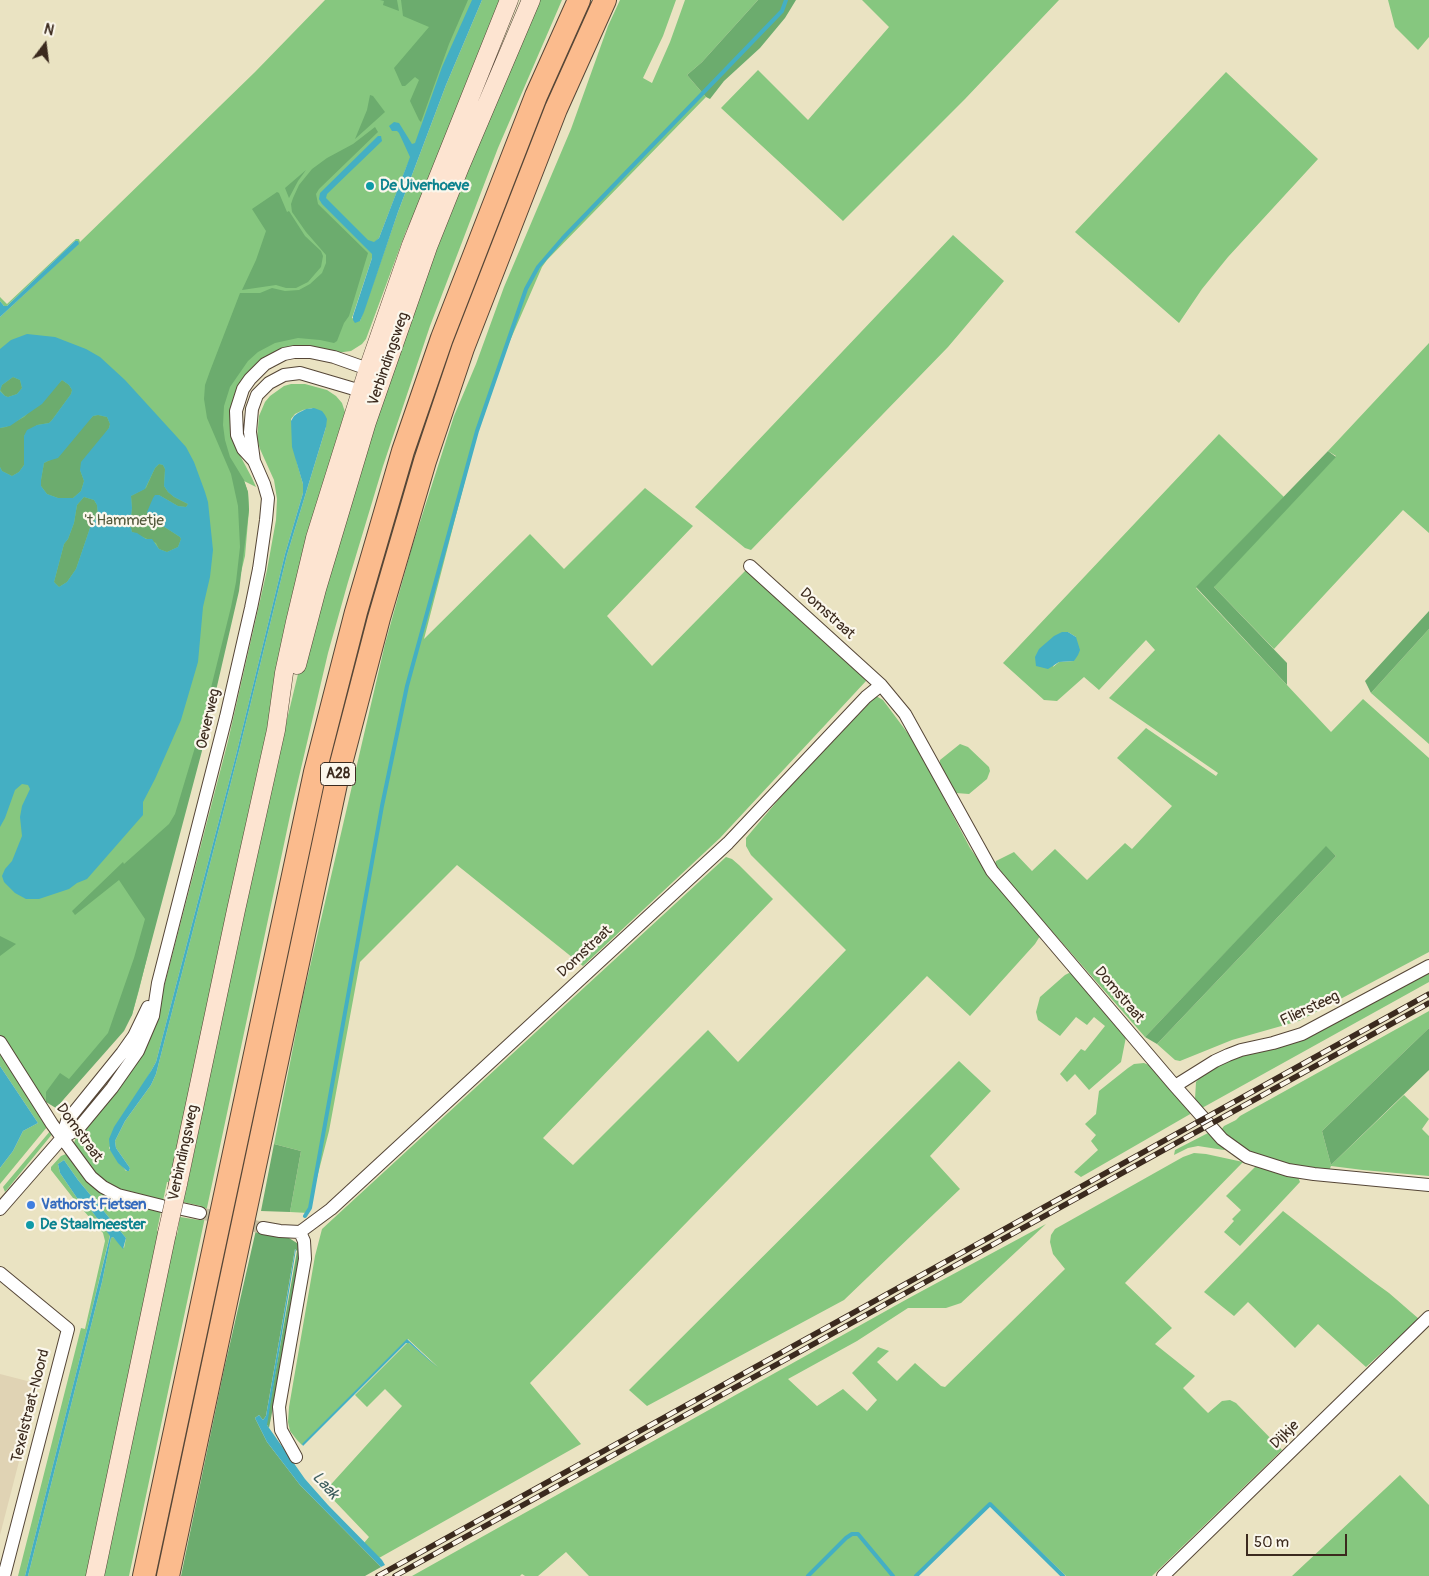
<!DOCTYPE html>
<style>
body{margin:0}
#map{position:relative;width:1429px;height:1576px;overflow:hidden;background:#eae3c2;font-family:Pangolin,sans-serif}
canvas{display:block}
.north{position:absolute;left:20px;top:20px;width:50px;height:50px;-webkit-text-stroke:4px #fbf7ec;paint-order:stroke;rotate:15deg;font-size:14px;font-weight:700;line-height:20px;text-align:center;color:#3b2a1e}
.north::after{content:'';display:block;margin:auto;width:18px;height:22px;background:#3b2a1e;clip-path:polygon(50% 0,100% 100%,50% 72%,0 100%)}
.scale{position:absolute;left:1246px;top:1534px;width:101px;height:22px;box-sizing:border-box;border:2px solid #3b2a1e;border-top:0;padding-left:6px;font-size:15px;line-height:18px;white-space:nowrap;color:#3b2a1e;-webkit-text-stroke:4px #fbf7ec;paint-order:stroke}
</style>
<div id="map">
<canvas width="1429" height="1576"></canvas>
<div class="north">N</div>
<div class="scale">50 m</div>
</div>
<script>
const ctx = document.querySelector('canvas').getContext('2d');
ctx.lineJoin = 'round';
function paint(path, color) { ctx.fillStyle = color; ctx.fill(path, 'evenodd'); }
const poly = rows => new Path2D(rows.map(r => 'M' + r).join(''));
function strokePath(path, color, width, dash) { ctx.strokeStyle = color; ctx.lineWidth = width; ctx.lineCap = dash ? 'butt' : 'round'; ctx.setLineDash(dash || []); ctx.stroke(path); }
function write(font, color, halo, rows, align = 'center') {
  ctx.font = font + ' Pangolin,sans-serif'; ctx.lineWidth = 4.5; ctx.setLineDash([]); ctx.textBaseline = 'middle'; ctx.strokeStyle = halo; ctx.fillStyle = color; for (const [text, x, y, turn = 0] of rows) {
    ctx.save(); ctx.translate(x, y); ctx.rotate((+turn || 0) * Math.PI / 180); ctx.textAlign = isNaN(turn) ? turn : align; if (halo) ctx.strokeText(text, 0, 0); ctx.fillText(text, 0, 0); ctx.restore();
  }
}
paint(poly([
 [0,1374,39,1384,0,1535]
]), '#e0d3b4');
paint(poly([
 [325,0,479,0,406,168,379,238,376,241,372,258,352,318,360,321,398,212,446,85,482,0,505,0,436,170,406,231,366,339,362,344,351,351,336,353,323,349,255,366,232,436,235,446,252,478,256,487,244,481,248,492,249,510,245,556,139,990,132,1015,56,1108,29,1089,0,1042,0,317,78,244,78,241,75,241,7,306,4,306,0,301,0,297,7,304,76,239,79,239,80,242,255,72],
 [535,0,562,0,498,148,430,326,383,466,348,582,328,653,291,811,129,1576,103,1576,174,1235,177,1235,180,1217,199,1220,201,1206,183,1202,187,1186,266,806,298,674,330,557,407,314],
 [620,0,676,0,663,36,643,78,652,83,670,42,685,0,758,0,702,62,687,75,706,97,547,260,542,267,506,350,476,438,424,639,530,534,564,569,645,488,693,526,607,616,652,666,747,569,863,675,866,681,720,838,583,966,457,865,360,962,329,1131,308,1213,290,1212,301,1151,274,1144,303,997,385,644,412,547,454,416,476,364,504,287,571,129,608,26],
 [862,0,1059,0,965,99,843,221,721,108,758,70,808,120,889,27],
 [1388,0,1429,0,1429,37,1418,50,1395,27],
 [1226,72,1318,159,1228,257,1202,289,1179,323,1075,232],
 [953,235,1004,281,948,347,751,550,745,548,695,507],
 [1429,343,1429,533,1403,510,1274,649,1214,587,1215,584,1336,456,1328,451],
 [291,384,305,384,327,390,336,396,342,403,345,412,171,1182,167,1182,163,1201,125,1193,98,1177,75,1146,74,1143,76,1137,158,1010,228,741,267,570,276,520,277,499,274,480,260,449,257,439,259,416,265,402,270,396,284,386],
 [312,408,326,427,287,555,239,751,156,1074,151,1085,125,1121,115,1141,116,1148,130,1168,129,1171,126,1171,109,1148,156,1062,236,755,285,554,303,493,303,484,297,463,291,419,295,414,303,410],
 [1219,434,1284,497,1196,588,1331,732,1363,699,1429,758,1429,952,1299,1021,1232,1040,1180,1061,1175,1060,1157,1044,1336,856,1326,847,1145,1037,1014,888,995,864,996,861,1014,852,1032,871,1055,849,1087,880,1125,843,1132,849,1172,806,1117,758,1146,728,1216,776,1218,773,1109,698,1155,650,1146,640,1099,690,1084,677,1057,701,1044,700,1003,663],
 [1068,632,1076,637,1074,661,1059,662,1053,667],
 [1429,629,1429,744,1371,693],
 [876,696,883,700,915,743,970,848,987,872,1040,936,1035,944,970,1016,927,976,530,1383,581,1444,379,1558,364,1543,369,1537,325,1491,402,1406,385,1389,367,1407,355,1395,407,1343,409,1343,438,1367,408,1339,302,1445,297,1440,290,1431,288,1422,289,1407,315,1256,322,1229,726,857,732,859,739,865,773,899,543,1138,573,1165,708,1030,738,1062,846,950,751,855,746,846,746,838,785,792],
 [960,744,968,747,989,767,990,771,987,779,969,794,956,793,940,764,940,760],
 [1429,971,1429,982,1202,1108,1195,1099,1196,1082,1201,1076,1218,1065],
 [1069,973,1073,974,1126,1037,1121,1062,1089,1090,1075,1074,1067,1082,1060,1074,1081,1049,1085,1051,1105,1026,1094,1017,1087,1025,1076,1017,1060,1036,1038,1020,1036,1012,1040,997,1065,975],
 [1429,1011,1429,1028,1322,1131,1331,1165,1404,1095,1429,1119,1422,1129,1429,1136,1429,1176,1363,1170,1331,1166,1329,1171,1299,1166,1267,1159,1254,1154,1237,1144,1221,1130,1224,1126,1236,1120,1240,1116],
 [0,1051,47,1127,0,1184,0,1168,13,1151,23,1131,38,1123,0,1066],
 [959,1061,991,1091,930,1156,960,1189,844,1300,647,1406,629,1390],
 [1144,1063,1151,1066,1192,1113,1081,1177,1074,1172,1098,1150,1091,1141,1096,1135,1085,1124,1096,1114,1099,1091,1128,1068,1134,1064],
 [51,1130,53,1133,5,1192,3,1187],
 [1208,1133,1225,1149,1224,1150,1198,1146,1188,1148,1174,1155,1175,1150],
 [1194,1153,1206,1154,1243,1162,1125,1283,1172,1328,1155,1344,1195,1376,1183,1388,1208,1413,1222,1401,1230,1400,1236,1403,1282,1450,1152,1576,1066,1576,991,1503,917,1576,589,1576,566,1552,538,1576,525,1576,522,1574,520,1576,412,1576,909,1298,1046,1224,961,1303,946,1308,908,1308,857,1341,788,1379,817,1406,843,1389,867,1411,877,1400,852,1373,878,1347,889,1351,877,1362,897,1381,915,1363,941,1386,945,1387,1065,1269,1053,1254,1050,1242,1051,1235,1055,1229,1183,1157],
 [66,1154,80,1170,161,1211,157,1231,160,1232,87,1576,28,1576,102,1282,111,1238,113,1237,124,1248,126,1238,78,1180,64,1160,58,1164,60,1173,77,1198,91,1210,110,1235,88,1326,25,1576,18,1576,81,1328,85,1329,105,1241,103,1233,77,1203,51,1170,51,1167,61,1156],
 [1256,1166,1298,1177,1300,1182,1240,1246,1224,1232,1234,1221,1232,1219,1241,1210,1226,1196],
 [1283,1211,1371,1280,1389,1293,1419,1319,1366,1367,1318,1324,1295,1348,1248,1302,1234,1316,1204,1292],
 [1400,1475,1429,1505,1429,1576,1292,1576]
]), '#86c77f');
paint(poly([
 [380,0,397,0,399,11,383,5,384,1],
 [401,0,468,0,449,44,421,122,419,120,410,101,419,80,415,77,405,86,402,86,394,68,429,27,403,16],
 [758,0,796,0,785,18,760,48,724,81,710,99,706,97,687,75,702,62],
 [370,95,373,96,385,112,355,139,367,110],
 [375,127,378,132,319,189,316,194,318,204,368,253,349,316,344,323,337,341,334,343,320,340,298,338,275,343,258,352,248,361,230,387,224,406,223,425,225,440,230,457,244,480,248,492,249,510,239,591,203,747,132,1015,124,1031,56,1108,46,1102,46,1092,60,1073,69,1079,108,1033,134,958,145,919,119,880,75,915,72,911,123,862,124,864,169,824,175,814,202,724,231,607,236,582,240,547,238,506,231,474,207,418,204,399,205,385,210,371,240,293,260,293,272,288,285,291,299,290,310,284,322,273,326,263,326,255,306,232,292,212,291,204,293,198,299,185,312,169,327,158,353,144],
 [306,170,298,181,289,198,285,188],
 [277,192,279,193,287,212,289,211,305,236,321,251,323,256,321,267,308,282,296,288,286,288,276,285,242,290,256,260,266,231,252,209],
 [13,377,20,380,22,388,17,394,8,397,5,396,0,390,2,385],
 [62,380,69,385,72,390,71,394,52,420,49,423,37,425,24,436,24,465,19,472,12,476,2,471,0,467,0,428,6,427,24,417],
 [98,415,107,417,110,424,109,428,80,470,84,481,81,491,73,498,58,498,47,494,41,486,41,480,44,463,50,460,93,416],
 [1328,451,1336,457,1214,587,1287,663,1287,685,1196,587],
 [159,464,163,465,165,469,164,486,168,492,174,497,188,504,186,507,178,506,159,495,149,517,180,537,181,539,178,547,167,552,159,549,156,543,132,532,130,525,132,508,131,496,146,488,155,468],
 [84,497,94,500,97,505,98,516,91,525,76,569,67,582,59,587,54,582,64,544,68,539,74,523,77,505],
 [1429,611,1429,629,1371,693,1365,681],
 [1326,846,1336,856,1157,1044,1145,1037],
 [0,936,16,944,0,956],
 [1429,1028,1429,1070,1331,1165,1322,1131],
 [274,1144,301,1151,290,1212,261,1211],
 [256,1230,289,1238,300,1245,302,1251,285,1347,269,1428,267,1425,267,1420,297,1251,295,1249,266,1416,263,1420,259,1415,255,1418,267,1442,300,1485,381,1567,365,1576,181,1576,224,1370]
]), '#6cac6e');
paint(poly([
 [472,0,482,0,446,85,398,212,364,312,360,321,355,323,353,320,353,316,372,258,372,254,322,204,319,199,320,193,378,136,381,136,382,141,327,194,326,198,368,240,374,242,379,238,410,157,399,133,397,131,392,131,389,126,394,122,399,123,412,144,415,143,442,67],
 [75,241,78,241,79,244,0,317,0,301,4,306,7,306],
 [27,334,55,337,86,349,100,357,125,380,177,437,186,447,194,462,205,492,208,502,213,550,210,577,203,607,198,662,181,720,155,779,143,802,143,815,87,879,77,883,69,889,39,899,26,899,15,893,4,882,2,876,5,869,12,861,22,836,20,817,22,806,30,789,28,785,22,784,15,790,5,818,0,827,0,467,2,471,12,476,19,472,24,465,24,436,27,430,37,425,49,423,52,420,71,394,72,390,69,385,62,380,42,404,10,426,0,428,0,349,11,340],
 [13,377,20,380,22,388,17,394,8,397,5,396,0,391,2,385],
 [98,415,107,417,110,424,109,428,81,462,80,470,84,481,81,491,73,498,58,498,47,494,41,486,41,480,44,463,48,461,58,458,93,416],
 [159,464,163,465,165,469,164,486,168,492,174,497,188,504,186,507,178,506,159,495,155,495,153,498,147,512,149,517,180,537,181,539,178,547,167,552,159,549,152,539,146,539,137,533,132,532,130,525,132,508,131,496,145,489,155,468],
 [84,497,94,500,97,505,98,516,91,525,76,569,67,582,59,587,54,582,64,544,68,539,74,523,77,505],
 [314,408,322,411,325,415,327,419,326,427,287,555,239,751,156,1074,151,1085,125,1121,115,1141,116,1148,130,1168,129,1171,127,1171,118,1163,110,1150,109,1139,114,1127,151,1071,156,1062,236,755,285,554,303,493,303,484,292,447,291,421,294,416,298,413,306,409],
 [1062,632,1068,632,1076,637,1080,650,1078,655,1074,661,1059,662,1048,669,1036,666,1035,657,1039,649,1054,636],
 [0,1066,38,1123,23,1131,13,1151,0,1168],
 [64,1160,78,1180,126,1238,123,1249,113,1237,111,1238,102,1282,28,1576,25,1576,88,1326,110,1236,91,1210,77,1198,60,1173,58,1164],
 [296,1249,267,1425,305,1479,328,1505,382,1560,385,1565,381,1567,300,1485,267,1442,255,1418,259,1415,263,1420,266,1416,295,1250],
 [407,1339,438,1368,409,1343,406,1343,303,1446,302,1444]
]), '#44afc3');
strokePath(poly([
 [305,1216,310,1208,382,806,407,686,477,431,526,289,538,267,563,238,782,11,786,0],
 [808,1576,846,1538,852,1534,858,1534,893,1576],
 [916,1576,990,1504,1063,1576]
]), '#44afc3', 4);
strokePath(poly([
 [200,1213,263,1228]
]), '#c7bea1', 12, [12, 6]);
const minor = poly([
 [254,461,250,432,252,409,257,395,269,383,284,375,300,373,361,391,368,388],
 [750,566,881,685,905,714,992,871,1175,1086,1222,1139,1247,1157,1288,1170,1314,1174,1429,1185],
 [0,1042,52,1124,91,1177,103,1187,118,1195,162,1206],
 [1175,1086,1215,1061,1228,1055,1241,1050,1273,1043,1302,1034,1429,966],
 [62,1138,67,1121,122,1053,134,1036,148,1007],
 [0,1209,62,1138,78,1129,112,1088,138,1051,153,1016,158,983,226,717,251,608,259,569,266,520,268,498,264,484,254,461,243,449,237,435,236,411,243,389,250,379,265,364,284,354,294,352,310,352,334,357,368,369,372,374],
 [182,1209,200,1213],
 [263,1228,280,1231,300,1232,331,1209,728,843,866,697,881,685],
 [0,1273,68,1329,4,1576],
 [296,1457,281,1430,279,1407,305,1259,304,1241,300,1232],
 [1163,1576,1429,1317]
]);
const secondary = poly([
 [297,665,317,589,367,422,428,247,460,167,531,0],
 [178,1184,236,910,276,730,284,673,295,622,315,538,368,369,411,245,509,0],
 [95,1576,167,1233]
]);
const motorway = poly([
 [144,1576,315,772,356,612,403,451,442,338,536,96,579,0],
 [168,1576,337,779,379,618,425,461,463,348,556,109,605,0]
]);
strokePath(minor, '#554637', 14);
strokePath(secondary, '#554637', 19);
strokePath(motorway, '#554637', 24);
strokePath(minor, '#fff', 12);
strokePath(secondary, '#fde4d1', 18);
strokePath(motorway, '#fbbb8d', 22);
const rail = poly([
 [378,1576,1429,994],
 [395,1576,1429,1003]
]);
strokePath(rail, '#3b2a1e', 5.5);
strokePath(rail, '#fbf7ec', 4, [11]);
const secondaryBridge = poly([
 [167,1233,178,1184]
]);
strokePath(secondaryBridge, '#554637', 19, []);
strokePath(secondaryBridge, '#fde4d1', 18);
for (const [x, y, r, color] of [
 [370,186,5,"#0f9aa8"],
 [31,1205,5,"#3f7fe0"],
 [30,1225,5,"#0f9aa8"]
]) { const dot = new Path2D(); dot.arc(x, y, r, 0, 2 * Math.PI); ctx.fillStyle = color; ctx.fill(dot); strokePath(dot, '#fbf7ec', 2); }
for (const [x, y, w] of [
 [338,774,35]
]) { const box = new Path2D(); box.roundRect(x - w / 2, y - 11.5, w, 23, 4); ctx.fillStyle = '#fbf7ec'; ctx.fill(box); strokePath(box, '#3b2a1e', 1); }
write('bold 14px', '#3b2a1e', null, [
 ["A28",338,774]
]);
write('bold 15px', '#0d838f', '#fbf7ec', [
 ["De Uiverhoeve",380,186],
 ["De Staalmeester",40,1225]
], 'left');
write('15px', '#3b2a1e', '#fbf7ec', [
 ["Verbindingsweg",389,359,-71],
 ["Domstraat",827,614,42],
 ["Oeverweg",209,719,-77],
 ["Domstraat",585,952,-43],
 ["Domstraat",1119,995,50],
 ["Fliersteeg",1310,1009,-25],
 ["Domstraat",79,1133,54],
 ["Verbindingsweg",184,1153,-78],
 ["Texelstraat-Noord",31,1406,-76],
 ["Dijkje",1285,1435,-44]
]);
write('15px', '#52593b', '#fbf7ec', [
 ["'t Hammetje",124,521]
]);
write('bold 15px', '#366cbe', '#fbf7ec', [
 ["Vathorst Fietsen",41,1205]
], 'left');
write('italic 16px', '#3f5f60', '#fbf7ec', [
 ["Laak",325,1486,48]
]);
</script>
